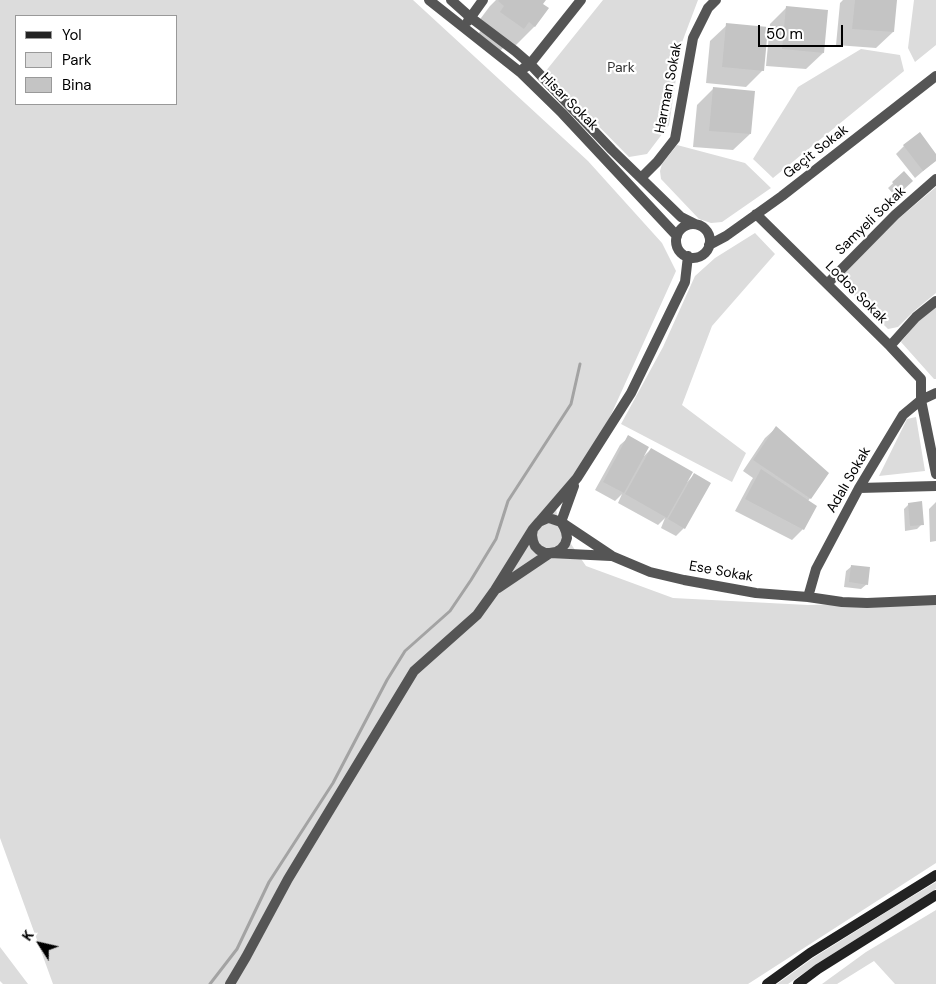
<!DOCTYPE html>
<meta charset="utf-8">
<style>
body{margin:0}
#map{position:relative;width:936px;height:984px;overflow:hidden;background:#fff;font-family:"DM Sans",sans-serif}
canvas{display:block}
.legend{position:absolute;left:15px;top:15px;width:162px;height:90px;box-sizing:border-box;background:#fff;border:1px solid #999;margin:0;padding:6px 9px;list-style:none;font-size:15px;color:#000}
.legend li{display:flex;align-items:center;gap:10px;height:25px}
.legend b{width:25px;border:1px solid #999}
.north{position:absolute;left:15px;top:919px;width:50px;height:50px;-webkit-text-stroke:4px #fff;paint-order:stroke;rotate:305deg;font-size:14px;font-weight:700;line-height:20px;text-align:center;color:#000}
.north::after{content:'';display:block;margin:auto;width:18px;height:22px;background:#000;clip-path:polygon(50% 0,100% 100%,50% 72%,0 100%)}
.scale{position:absolute;left:758px;top:25px;width:85px;height:22px;box-sizing:border-box;border:2px solid #000;border-top:0;padding-left:6px;font-size:15px;line-height:18px;white-space:nowrap;color:#000;-webkit-text-stroke:4px #fff;paint-order:stroke}
</style>
<div id="map">
<canvas width="936" height="984"></canvas>
<ul class="legend">
<li><b style="height:6px;background:#222"></b>Yol</li>
<li><b style="height:14px;background:#dcdcdc"></b>Park</li>
<li><b style="height:14px;background:#c4c4c4"></b>Bina</li>
</ul>
<div class="north">K</div>
<div class="scale">50 m</div>
</div>
<script>
const ctx = document.querySelector('canvas').getContext('2d');
ctx.lineJoin = 'round';
function paint(path, color) { ctx.fillStyle = color; ctx.fill(path, 'evenodd'); }
const poly = rows => new Path2D(rows.map(r => 'M' + r).join(''));
function strokePath(path, color, width, dash) { ctx.strokeStyle = color; ctx.lineWidth = width; ctx.lineCap = dash ? 'butt' : 'round'; ctx.setLineDash(dash || []); ctx.stroke(path); }
function write(font, color, halo, rows, align = 'center') {
  ctx.font = font + ' "DM Sans",sans-serif'; ctx.lineWidth = 4.5; ctx.setLineDash([]); ctx.textBaseline = 'middle'; ctx.strokeStyle = halo; ctx.fillStyle = color; for (const [text, x, y, turn = 0] of rows) {
    ctx.save(); ctx.translate(x, y); ctx.rotate((+turn || 0) * Math.PI / 180); ctx.textAlign = isNaN(turn) ? turn : align; if (halo) ctx.strokeText(text, 0, 0); ctx.fillText(text, 0, 0); ctx.restore();
  }
}
paint(poly([
 [0,0,413,0,588,161,662,243,676,271,610,417,556,507,558,525,586,566,673,598,808,605,936,602,936,863,748,984,53,984,0,838],
 [16,16,176,16,176,104,16,104],
 [603,0,698,0,681,45,669,125,647,154,629,157,545,72],
 [914,0,936,0,936,45,915,62,908,48],
 [861,49,900,55,904,71,773,178,753,159,798,87],
 [677,145,745,163,771,188,722,222,711,223,699,219,661,179,660,171,662,164],
 [936,187,936,293,913,312,898,327,888,329,840,281,841,275,897,220],
 [755,233,775,254,712,326,682,405,746,453,732,482,621,424,663,347,695,276,715,258],
 [936,306,936,379,934,379,901,342,920,319],
 [916,417,925,471,879,476,907,419],
 [936,882,936,889,818,963,788,984,777,984,813,958,896,906],
 [936,910,936,984,895,984,874,961,837,984,822,984,866,952],
 [0,947,28,984,3,984,0,981]
]), '#dcdcdc');
paint(poly([
 [496,0,544,0,535,26,511,50,505,46,499,52,477,36,481,30,475,26,490,6],
 [843,0,896,0,893,32,876,48,836,45,840,3],
 [787,7,823,53,806,69,766,66,770,24],
 [727,25,763,70,746,87,706,83,710,41],
 [714,88,750,134,733,150,693,147,697,105],
 [904,146,936,156,936,160,915,178,896,154],
 [904,173,906,186,895,196,888,188],
 [776,428,828,473,808,501,803,529,792,540,735,511,751,481,753,478,743,471,765,438],
 [629,437,644,456,651,449,687,482,694,475,684,528,676,536,661,528,665,518,658,525,618,503,622,494,615,501,595,490,620,445],
 [936,502,936,541,930,542,929,509],
 [909,504,922,524,917,529,905,531,904,509],
 [852,566,867,584,861,589,844,587,846,571]
]), '#0003');
strokePath(poly([
 [210,984,237,949,269,882,333,783,387,680,405,651,450,611,471,580,496,539,508,501,571,404,580,364]
]), '#a3a3a3', 3);
paint(poly([
 [499,0,546,0,543,4,549,8,535,27,529,22,524,29,500,12,504,6,498,1],
 [855,0,897,0,894,32,852,29],
 [786,6,828,10,824,53,782,49],
 [726,23,768,27,764,71,722,67],
 [713,87,755,91,751,134,709,131],
 [920,132,936,154,936,161,923,171,903,145],
 [904,171,913,181,901,192,892,182],
 [776,426,829,473,811,499,753,460],
 [628,435,649,447,624,493,603,482],
 [651,448,693,472,667,518,625,494],
 [761,469,817,506,804,530,745,499],
 [694,473,711,483,685,529,668,519],
 [922,501,924,525,910,526,908,503],
 [851,565,870,567,868,585,849,582]
]), '#c4c4c4');
strokePath(poly([
 [429,0,520,72,562,113,677,236],
 [451,0,470,17,515,51,530,64,612,150,681,217,695,224],
 [468,21,483,0],
 [524,68,530,64,581,0],
 [641,178,657,162,675,139,693,38,708,8,716,0],
 [756,214,890,346,921,379,921,400,936,474],
 '676 241a17 17 0 1 1 34 0a17 17 0 1 1-34 0Z',
 [709,245,726,236,782,196,936,76],
 [827,284,895,215,936,179],
 [890,346,916,317,936,301],
 [859,488,936,486],
 [540,521,577,478,631,393,685,282,688,256],
 [561,522,564,527,566,532,567,538,565,544,561,549,556,552,550,553,545,553,539,550,535,546,533,541,532,535,533,529,539,522,548,518,552,519,561,522,612,556,650,572,684,580,756,593,808,597,842,602,867,603,936,600],
 [561,522,574,486],
 [498,588,550,553,611,556],
 [808,597,816,569,859,488,903,415,921,400,936,393],
 [230,984,246,957,288,879,414,671,477,615,495,590,533,529]
]), '#555', 10);
strokePath(poly([
 [767,984,810,953,936,875],
 [798,984,818,969,936,895]
]), '#222', 10);
write('14px', '#333', '#fff', [
 ["Park",621,68]
]);
write('14px', '#000', '#fff', [
 ["Harman Sokak",669,88,-79],
 ["Hisar Sokak",569,102,45],
 ["Geçit Sokak",816,152,-38],
 ["Samyeli Sokak",871,221,-44],
 ["Lodos Sokak",856,293,45],
 ["Adalı Sokak",849,480,-60],
 ["Ese Sokak",721,572,10]
]);
</script>
